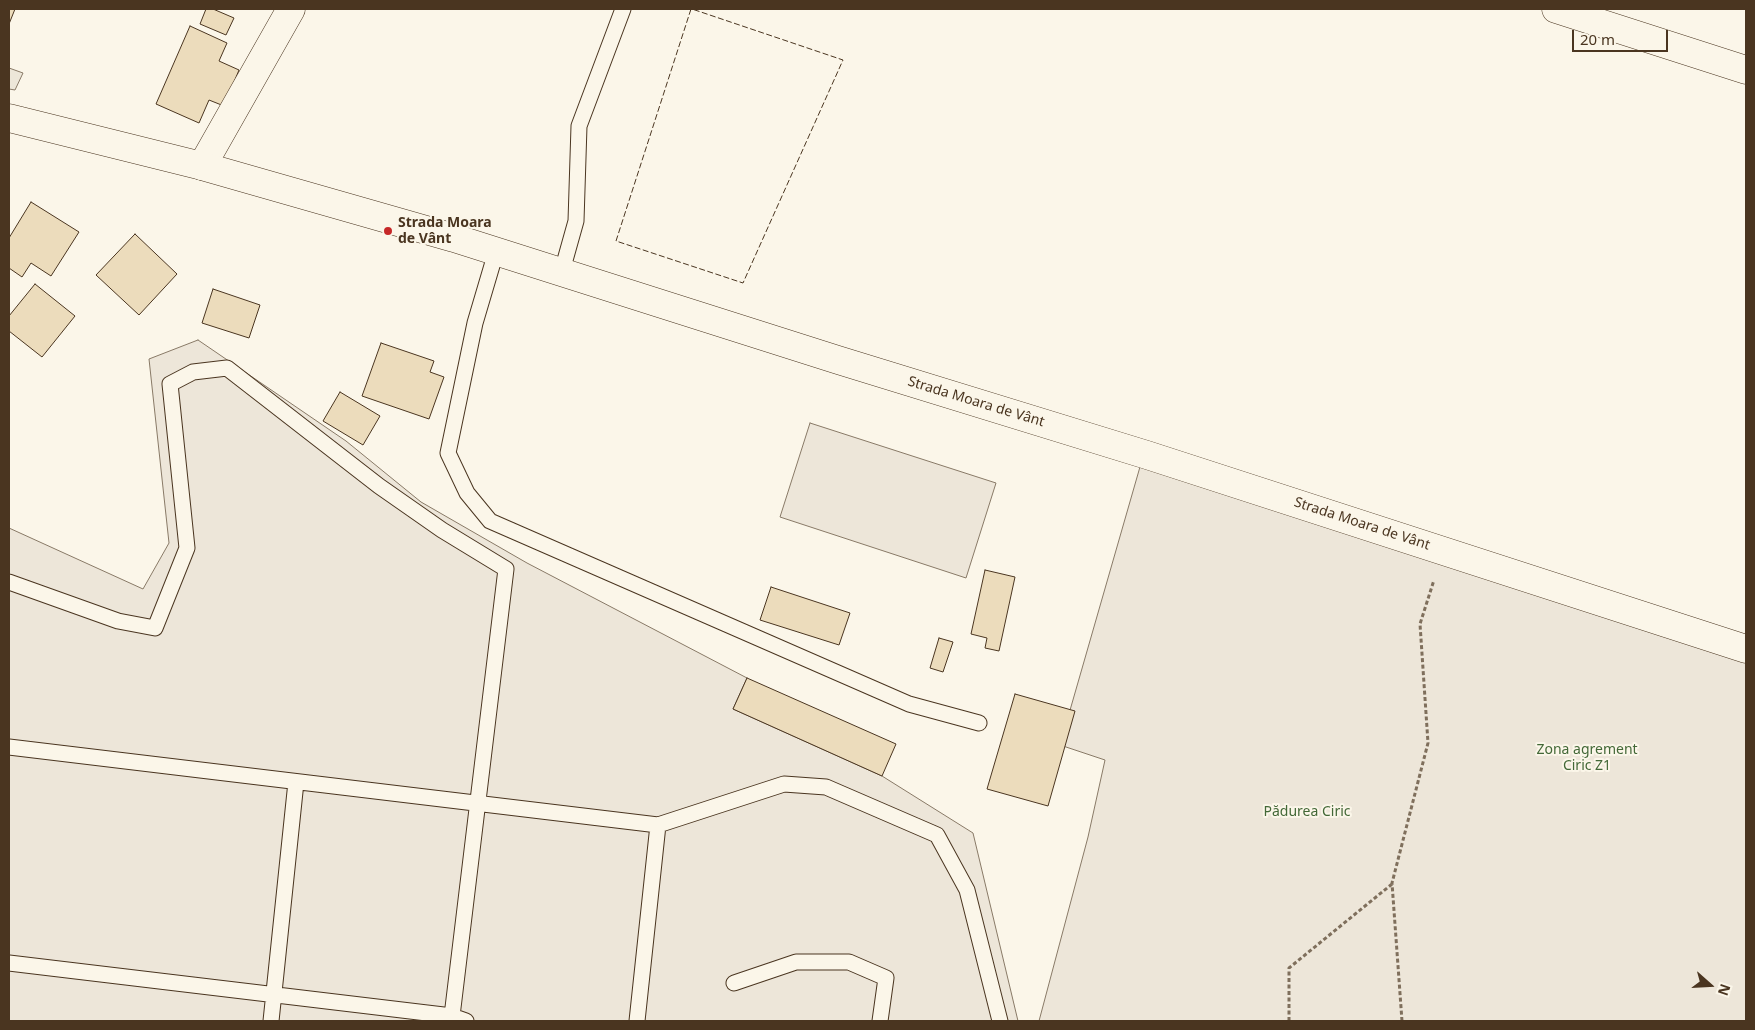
<!DOCTYPE html>
<meta charset="utf-8">
<style>
body{margin:0}
#map{position:relative;width:1755px;height:1030px;overflow:hidden;background:#fbf6e9;font-family:"Noto Sans",sans-serif}
canvas{display:block}
.frame{position:absolute;inset:0;border:10px solid #4a3520;pointer-events:none}
.north{position:absolute;left:1685px;top:960px;width:50px;height:50px;-webkit-text-stroke:4px #fbf6e9;paint-order:stroke;rotate:109deg;font-size:14px;font-weight:700;line-height:20px;text-align:center;color:#4a3520}
.north::after{content:'';display:block;margin:auto;width:18px;height:22px;background:#4a3520;clip-path:polygon(50% 0,100% 100%,50% 72%,0 100%)}
.scale{position:absolute;left:1572px;top:30px;width:96px;height:22px;box-sizing:border-box;border:2px solid #4a3520;border-top:0;padding-left:6px;font-size:15px;line-height:18px;white-space:nowrap;color:#4a3520;-webkit-text-stroke:4px #fbf6e9;paint-order:stroke}
</style>
<div id="map">
<canvas width="1755" height="1030"></canvas>
<div class="frame"></div>
<div class="north">N</div>
<div class="scale">20 m</div>
</div>
<script>
const ctx = document.querySelector('canvas').getContext('2d');
ctx.lineJoin = 'round';
function paint(path, color) { ctx.fillStyle = color; ctx.fill(path, 'evenodd'); }
const poly = rows => new Path2D(rows.map(r => 'M' + r).join(''));
function strokePath(path, color, width, dash) { ctx.strokeStyle = color; ctx.lineWidth = width; ctx.lineCap = dash ? 'butt' : 'round'; ctx.setLineDash(dash || []); ctx.stroke(path); }
function write(font, color, halo, rows, align = 'center') {
  ctx.font = font + ' "Noto Sans",sans-serif'; ctx.lineWidth = 4; ctx.setLineDash([]); ctx.textBaseline = 'middle'; ctx.strokeStyle = halo; ctx.fillStyle = color; for (const [text, x, y, turn = 0] of rows) {
    ctx.save(); ctx.translate(x, y); ctx.rotate((+turn || 0) * Math.PI / 180); ctx.textAlign = isNaN(turn) ? turn : align; if (halo) ctx.strokeText(text, 0, 0); ctx.fillText(text, 0, 0); ctx.restore();
  }
}
const green = poly([
 [198,340,346,441,421,502,527,563,747,678,733,709,882,776,973,833,1018,1021,9,1021,9,528,143,589,169,543,149,359,198,340],
 [810,423,996,483,966,578,780,517,810,423],
 [1144,453,1746,648,1746,1021,1039,1021,1088,837,1105,760,1060,745,1144,453]
]);
paint(green, '#ede6d9');
strokePath(green, '#887966', 1);
const parking = poly([
 [9,68,23,73,15,90,9,89,9,68]
]);
paint(parking, '#ede7d9');
strokePath(parking, '#887966', 1);
const building = poly([
 [9,9,15,9,9,24,9,9],
 [206,9,213,9,234,18,226,35,200,24,206,9],
 [190,26,227,43,219,61,239,70,224,106,209,100,199,123,156,104,190,26],
 [31,202,79,232,51,276,31,263,22,277,9,268,9,238,31,202],
 [135,234,177,274,139,315,96,275,135,234],
 [35,284,75,316,42,357,9,331,9,316,35,284],
 [213,289,260,305,249,338,202,323,213,289],
 [381,343,434,361,430,372,444,377,429,419,362,396,381,343],
 [340,392,380,416,363,445,323,421,340,392],
 [985,570,1015,577,999,651,985,648,987,638,971,634,985,570],
 [771,587,850,613,839,645,760,620,771,587],
 [939,638,953,642,943,672,930,668,939,638],
 [747,678,896,744,882,776,733,709,747,678],
 [1015,694,1075,711,1048,806,987,789,1015,694]
]);
paint(building, '#ecdcbc');
strokePath(building, '#4a3520', 1);
const service = poly([
 [496,252,475,323,448,453,467,493,490,521,909,704,979,723],
 [562,271,576,221,579,126,623,9],
 [9,582,118,621,155,628,187,548,170,384,193,372,227,368,379,486,442,530,506,569,452,1016],
 [9,747,658,825,784,784,826,787,937,835,967,890,1000,1021],
 [9,963,452,1016,466,1021],
 [734,983,796,962,849,962,886,978,880,1021],
 [271,1021,296,782],
 [637,1021,658,825]
]);
const minor = poly([
 [1556,9,1746,70],
 [202,166,291,9]
]);
const secondary = poly([
 [9,118,202,166,454,238,838,360,1147,455,1746,649]
]);
strokePath(service, '#4a3520', 17);
strokePath(minor, '#4a3520', 29);
strokePath(secondary, '#4a3520', 29);
strokePath(poly([
 [1289,1021,1289,968,1392,884],
 [1402,1021,1392,883,1428,743,1420,624,1434,580]
]), '#7f6f5c', 3, [4, 2.5]);
strokePath(service, '#fbf6e9', 15);
strokePath(minor, '#fbf6e9', 28);
strokePath(secondary, '#fbf6e9', 28);
strokePath(poly([
 [691,9,616,241,743,283,843,60,692,9]
]), '#4a3520', 1, [6, 2.5]);
for (const [x, y, r, color] of [
 [388,231,5,"#c62828"]
]) { const dot = new Path2D(); dot.arc(x, y, r, 0, 2 * Math.PI); ctx.fillStyle = color; ctx.fill(dot); strokePath(dot, '#fbf6e9', 2); }
write('bold 14px', '#4a3520', '#fbf6e9', [
 ["Strada Moara",398,223],
 ["de Vânt",398,239]
], 'left');
write('14px', '#4a3520', '#fbf6e9', [
 ["Strada Moara de Vânt",976,402,17],
 ["Strada Moara de Vânt",1362,524,18]
]);
write('14px', '#436837', '#fbf6e9', [
 ["Zona agrement",1587,750],
 ["Ciric Z1",1587,766],
 ["Pădurea Ciric",1307,812]
]);
</script>
